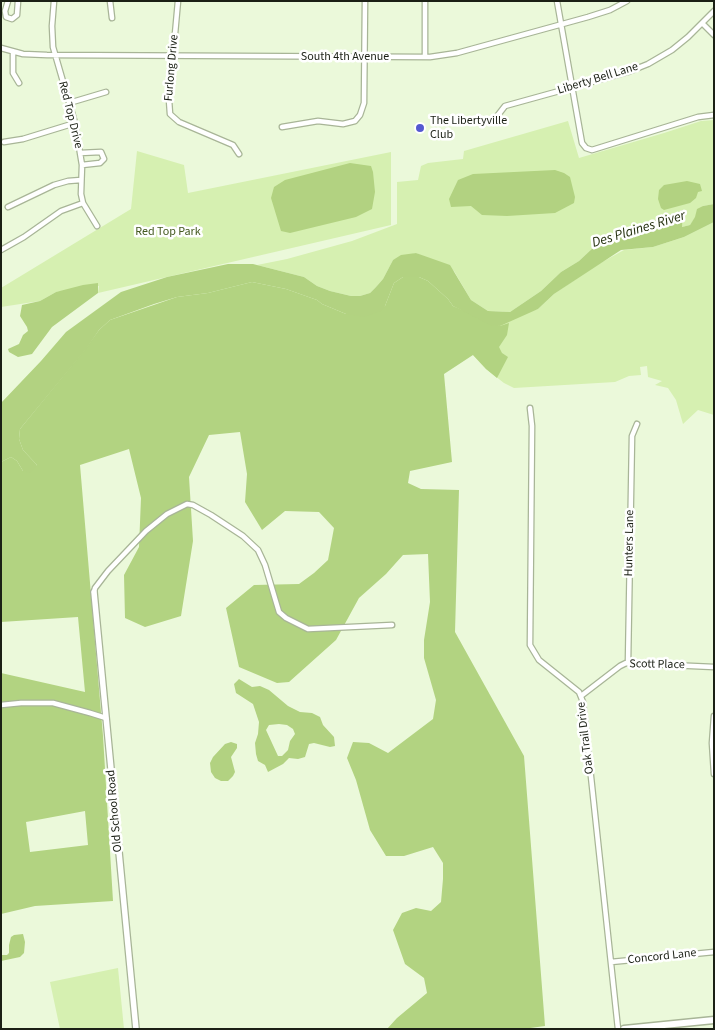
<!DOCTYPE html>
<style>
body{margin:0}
#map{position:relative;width:715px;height:1030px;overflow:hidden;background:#ebf9da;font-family:"Source Sans 3",sans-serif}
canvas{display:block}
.frame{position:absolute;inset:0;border:2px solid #1b2015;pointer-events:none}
</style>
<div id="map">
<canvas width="715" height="1030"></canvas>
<div class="frame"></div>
</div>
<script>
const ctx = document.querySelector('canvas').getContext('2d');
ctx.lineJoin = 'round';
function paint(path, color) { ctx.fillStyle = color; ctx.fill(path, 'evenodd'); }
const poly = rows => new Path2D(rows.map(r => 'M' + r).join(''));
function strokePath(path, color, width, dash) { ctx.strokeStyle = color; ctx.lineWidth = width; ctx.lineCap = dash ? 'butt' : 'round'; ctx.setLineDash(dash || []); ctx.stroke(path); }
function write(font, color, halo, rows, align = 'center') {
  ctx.font = font + ' "Source Sans 3",sans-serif'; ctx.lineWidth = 5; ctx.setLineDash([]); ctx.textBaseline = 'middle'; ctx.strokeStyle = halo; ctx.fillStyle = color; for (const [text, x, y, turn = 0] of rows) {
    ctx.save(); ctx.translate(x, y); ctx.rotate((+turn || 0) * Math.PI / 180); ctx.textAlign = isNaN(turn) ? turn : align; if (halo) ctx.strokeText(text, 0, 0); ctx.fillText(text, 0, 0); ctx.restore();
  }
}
paint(poly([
 [714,120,714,204,703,206,690,225,682,227,682,210,610,236,596,245,579,261,561,272,541,291,510,312,488,311,471,300,454,271,416,253,393,260,383,279,376,287,370,293,360,296,351,296,330,291,317,286,304,277,257,265,287,259,352,241,397,224,397,182,418,180,421,166,428,163,463,159,464,151,568,121,579,158,664,133,701,121],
 [137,151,184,165,188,193,391,152,391,225,98,293,99,286,56,292,40,301,1,307,1,288,131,209],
 [714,222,714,415,698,410,683,424,676,400,668,388,655,385,662,381,648,377,647,366,640,367,641,375,629,376,615,382,514,388,504,383,486,369,473,355,490,325,538,309,554,294,595,266,624,250,653,247,684,237],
 [118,968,124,1029,60,1029,50,982]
]), '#d6f0b1');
paint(poly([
 [403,277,419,277,428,281,448,299,453,306,500,326,509,323,507,335,499,347,502,353,508,357,497,378,486,369,473,355,444,374,452,462,410,471,408,483,421,489,459,490,455,632,524,756,545,1026,523,1029,387,1029,397,1018,427,993,424,978,405,964,393,930,402,913,416,908,431,911,441,902,443,879,443,863,433,847,404,856,386,856,370,830,356,780,347,758,353,742,369,743,388,753,433,719,436,700,424,658,424,640,430,602,428,554,403,555,386,574,359,598,336,640,289,682,277,683,239,667,226,608,254,585,299,584,314,573,328,560,334,528,319,512,285,511,262,530,245,502,247,474,240,432,209,435,189,477,193,541,181,616,145,627,125,618,124,575,139,547,141,498,129,449,80,465,103,736,113,901,35,906,1,914,1,673,85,692,78,617,1,622,1,462,11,457,17,461,23,471,37,465,23,450,19,439,20,429,86,348,99,330,110,320,177,297,208,293,252,282,286,289,317,300,322,304,346,314,385,306,394,283],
 [85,811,88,845,30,852,26,822]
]), '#b2d381');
paint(poly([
 [350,163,371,166,373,172,375,192,372,209,356,217,290,233,281,231,271,198,274,187,285,180],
 [555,170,564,173,570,177,575,197,574,203,555,213,507,216,482,215,471,206,451,207,449,199,458,180,473,174],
 [687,181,700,184,702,191,698,192,696,198,690,203,664,210,661,208,658,199,659,190,664,185],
 [714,204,714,222,684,237,653,247,621,250,554,294,538,309,500,326,490,325,453,306,448,299,428,281,419,277,403,277,394,283,385,306,381,311,364,317,346,314,322,304,317,300,286,289,252,282,208,293,177,297,154,304,110,320,99,330,87,348,20,429,19,439,23,450,37,465,30,473,23,471,17,461,11,457,1,462,1,403,41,361,66,332,121,292,167,277,228,264,253,264,304,277,317,286,330,291,351,296,360,296,370,293,376,287,383,279,393,260,401,255,416,253,450,265,471,300,488,311,510,312,541,291,561,272,579,261,596,245,610,236,683,210,682,227,690,225,695,217,697,209,703,206],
 [98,283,98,293,52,327,32,354,18,357,9,352,8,349,19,344,23,335,28,331,27,327,20,316,22,305,40,301,56,292,83,285],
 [239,679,252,687,260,686,269,690,288,706,300,712,312,713,320,717,323,725,334,737,335,746,330,747,314,743,309,744,305,757,298,759,289,758,283,764,268,772,265,765,258,761,256,754,255,743,258,734,259,722,253,704,236,693,234,684],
 [279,724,287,725,293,729,295,734,290,741,288,750,282,756,278,756,266,730,269,725],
 [231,742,237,744,237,748,231,757,235,772,233,776,228,781,221,781,215,778,211,772,210,763,213,757,225,744],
 [23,934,25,942,24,953,20,957,1,961,1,955,7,955,9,953,9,945,11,937,14,935]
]), '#b2d281');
const minor = poly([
 [8,1,5,11,6,17,12,19,17,15,18,1],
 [54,1,52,26,53,47,75,123,82,165,81,194,83,203,97,226],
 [110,1,112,18],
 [178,1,169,100,170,114,179,122,233,145,239,154],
 [557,1,582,143,586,148,592,150,698,117,714,115],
 [703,24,714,35],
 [1,48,23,54,47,55,430,57,457,53,588,17,610,10,627,1],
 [13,52,13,73,19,83],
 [425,57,425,1],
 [69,103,106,92],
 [498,115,505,106,628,72,648,64,672,50,688,37,714,11],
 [282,127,318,121,343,124,355,121,360,115,364,103,365,1],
 [4,142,23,139,75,123],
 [80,153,101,152,104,159,100,163,82,165],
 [8,207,54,185,68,181,81,180],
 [1,250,24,237,61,211,83,203],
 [530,408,532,426,530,645,539,660,579,692,583,702,618,1029],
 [94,592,95,588,108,571,146,531,167,514,187,504,193,505,211,515,243,536,258,550,265,565,279,612,286,618,308,629,392,625],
 [628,663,632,436,637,424],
 [581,696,620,666,626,663,714,667],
 [1,705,21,703,53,703,90,713,106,718],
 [714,716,712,743,714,774],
 [611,962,714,952]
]);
const tertiary = poly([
 [94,592,136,1029]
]);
const secondary = poly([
 [624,1029,714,1020]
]);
strokePath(minor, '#a8b597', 7);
strokePath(tertiary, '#a8b597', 8);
strokePath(secondary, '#a8b597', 9);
strokePath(minor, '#fff', 4.5);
strokePath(tertiary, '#fff', 5.5);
strokePath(secondary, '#fff', 6);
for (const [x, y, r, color] of [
 [420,128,5,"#5459d0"]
]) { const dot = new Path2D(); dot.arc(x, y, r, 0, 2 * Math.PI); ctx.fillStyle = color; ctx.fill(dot); strokePath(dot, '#fff', 2); }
write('12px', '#1b2015', '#fff', [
 ["South 4th Avenue",345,57],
 ["Furlong Drive",172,68,-85],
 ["Liberty Bell Lane",598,79,-17],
 ["Red Top Drive",70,115,76],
 ["Hunters Lane",630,543,-89],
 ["Scott Place",657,665,1],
 ["Oak Trail Drive",586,738,-97],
 ["Old School Road",115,811,-95],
 ["Concord Lane",662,957,-6]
]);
write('12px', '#1b2015', '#fff', [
 ["The Libertyville",430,121],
 ["Club",430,135]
], 'left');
write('12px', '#455a21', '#fff', [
 ["Red Top Park",168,232]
]);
write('italic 14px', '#232f0d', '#fff', [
 ["Des Plaines River",639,230,-17]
]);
</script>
